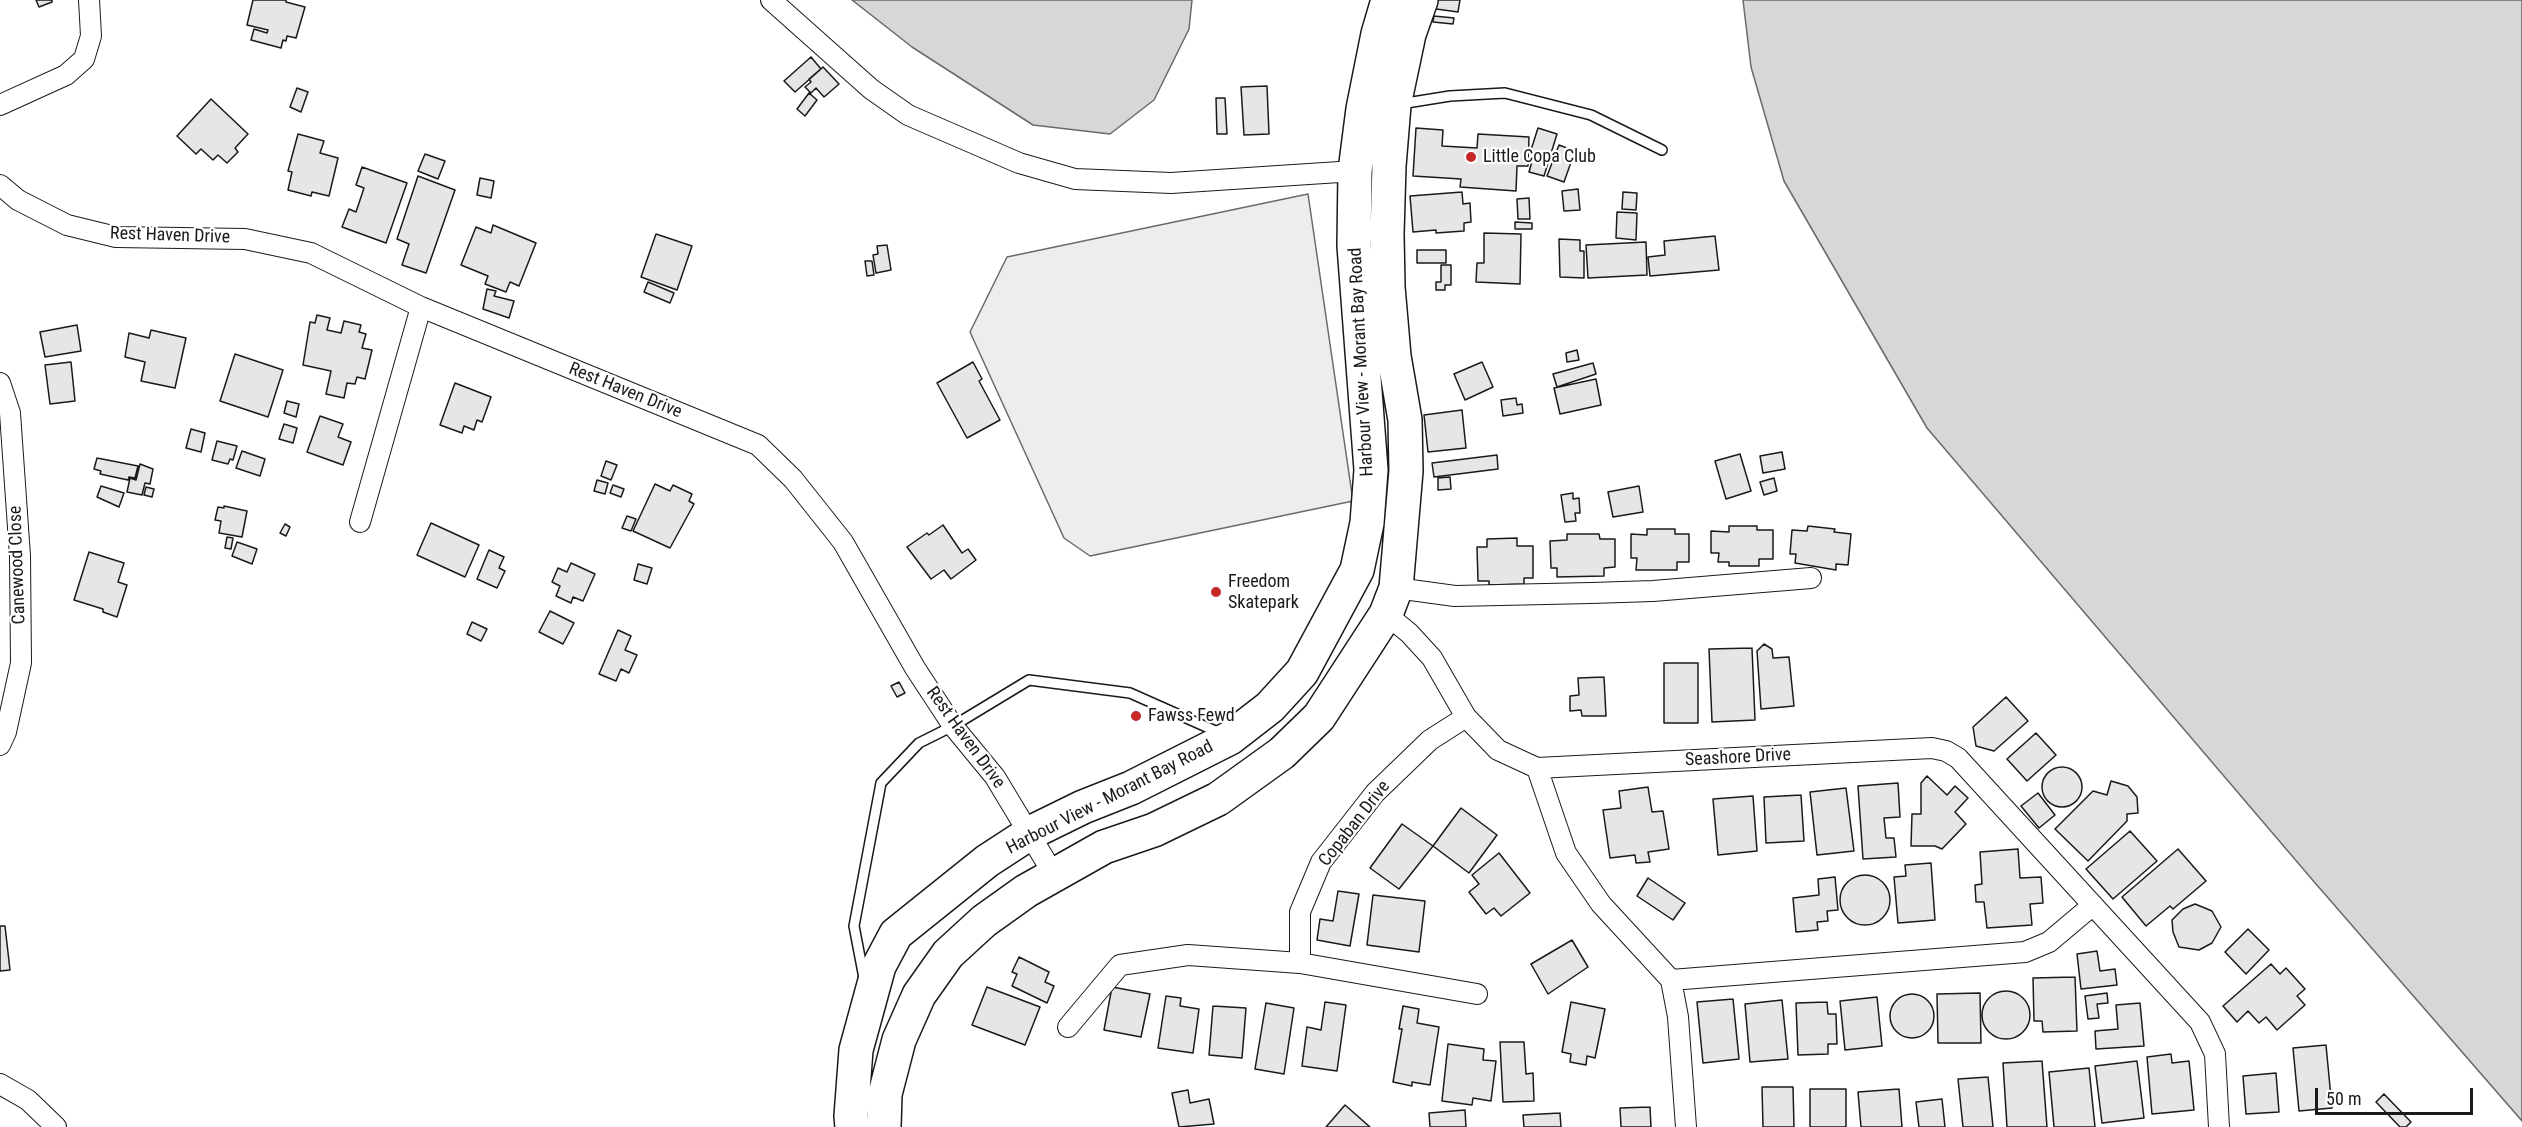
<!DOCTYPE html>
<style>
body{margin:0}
#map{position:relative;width:2522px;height:1127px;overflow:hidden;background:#fff;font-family:"Roboto Condensed",sans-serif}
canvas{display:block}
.scale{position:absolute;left:2315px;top:1088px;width:158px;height:27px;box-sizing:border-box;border:3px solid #1a1a1a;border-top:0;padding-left:8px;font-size:18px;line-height:21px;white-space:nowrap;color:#1a1a1a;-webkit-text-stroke:4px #fff;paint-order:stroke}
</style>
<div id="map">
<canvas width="2522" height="1127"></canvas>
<div class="scale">50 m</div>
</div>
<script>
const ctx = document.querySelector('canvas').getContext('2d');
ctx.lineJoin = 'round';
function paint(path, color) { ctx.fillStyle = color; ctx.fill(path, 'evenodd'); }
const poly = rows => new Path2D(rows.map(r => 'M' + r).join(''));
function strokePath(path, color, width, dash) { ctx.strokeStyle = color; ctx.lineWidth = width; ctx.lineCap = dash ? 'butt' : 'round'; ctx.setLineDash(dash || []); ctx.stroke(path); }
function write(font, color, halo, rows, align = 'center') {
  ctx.font = font + ' "Roboto Condensed",sans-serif'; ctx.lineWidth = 4.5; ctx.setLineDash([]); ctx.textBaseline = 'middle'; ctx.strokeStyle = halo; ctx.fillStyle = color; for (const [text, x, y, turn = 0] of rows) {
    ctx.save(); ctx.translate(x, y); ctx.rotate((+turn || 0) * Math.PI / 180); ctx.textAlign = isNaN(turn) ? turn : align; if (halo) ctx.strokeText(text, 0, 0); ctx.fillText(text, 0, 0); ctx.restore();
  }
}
const green = poly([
 [1308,194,1353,501,1090,556,1064,538,970,332,1007,257,1308,194]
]);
paint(green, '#ededed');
strokePath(green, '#6a6a6a', 1.5);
const water = poly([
 [852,0,1192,0,1189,29,1154,100,1110,134,1033,125,912,47,852,0],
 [1743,0,2522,0,2522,1121,2316,884,1927,428,1784,181,1751,67,1743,0]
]);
paint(water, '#d7d7d7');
strokePath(water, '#6a6a6a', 1.5);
const building = poly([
 [36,0,52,0,52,2,39,7,36,0],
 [253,0,286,0,286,2,305,7,296,38,287,36,286,41,283,40,281,48,251,40,254,29,267,33,268,30,247,25,253,0],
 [1430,0,1460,0,1458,12,1429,8,1430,0],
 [1434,16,1454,18,1453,24,1433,22,1434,16],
 [811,57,821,69,795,92,784,81,811,57],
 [823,67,839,84,824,97,816,88,811,93,805,87,811,82,809,79,823,67],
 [1267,86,1269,134,1244,135,1241,87,1267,86],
 [297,88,308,92,301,112,290,107,297,88],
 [809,93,817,100,805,116,797,109,809,93],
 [1216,98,1225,98,1227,134,1217,134,1216,98],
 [211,99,248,134,235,148,238,152,227,163,218,155,213,160,201,149,196,154,177,136,211,99],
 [1416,128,1443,130,1442,146,1477,148,1478,134,1529,137,1528,166,1517,166,1516,191,1460,187,1461,179,1413,176,1416,128],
 [1538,128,1557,134,1544,176,1529,172,1534,154,1530,153,1538,128],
 [298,134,324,141,320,153,338,158,329,196,312,192,311,196,288,190,292,172,288,171,298,134],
 [1559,145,1575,151,1564,182,1547,176,1559,145],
 [425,154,445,161,438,179,418,171,425,154],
 [362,167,407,183,386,243,342,227,349,209,356,212,364,188,356,185,362,167],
 [418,176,455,190,426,273,402,265,409,244,397,239,418,176],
 [480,178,494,181,491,198,477,195,480,178],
 [1578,189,1580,210,1564,211,1562,191,1578,189],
 [1462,192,1463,204,1470,203,1471,222,1464,223,1464,231,1436,233,1436,230,1413,232,1410,196,1462,192],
 [1623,192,1637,193,1636,210,1622,209,1623,192],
 [1529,198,1530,219,1518,219,1517,199,1529,198],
 [1617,212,1637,213,1636,240,1616,238,1617,212],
 [1515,222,1532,223,1532,229,1515,229,1515,222],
 [493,225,536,243,519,286,510,282,506,292,485,284,488,276,461,265,476,227,491,233,493,225],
 [1484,233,1521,234,1520,284,1476,282,1477,263,1484,263,1484,233],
 [656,234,692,246,677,290,641,277,656,234],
 [1715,236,1719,270,1650,276,1648,257,1665,255,1664,241,1715,236],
 [1559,239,1580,240,1580,251,1584,251,1584,278,1560,277,1559,239],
 [1646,242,1647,275,1588,278,1586,245,1646,242],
 [887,245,891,270,876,273,873,255,878,254,877,246,887,245],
 [1417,250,1446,250,1446,263,1417,263,1417,250],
 [865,261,872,261,874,275,867,276,865,261],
 [1441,265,1451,265,1451,285,1445,285,1445,290,1436,290,1436,282,1441,282,1441,265],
 [648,282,674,293,670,303,644,292,648,282],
 [487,289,496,291,494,296,514,301,509,318,483,309,487,289],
 [317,315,330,318,327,330,341,333,344,321,361,325,359,332,366,334,362,348,372,350,365,379,357,377,355,384,347,383,344,398,326,394,331,371,303,365,310,322,315,323,317,315],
 [77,325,81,351,45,357,40,332,77,325],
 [151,330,186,338,175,388,141,381,145,362,125,357,129,333,149,338,151,330],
 [1577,350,1579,360,1567,362,1566,353,1577,350],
 [235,354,283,370,268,417,220,401,235,354],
 [71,362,75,401,50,404,45,365,71,362],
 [973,362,982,379,979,381,1000,420,967,438,937,383,973,362],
 [1482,362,1493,387,1465,400,1454,374,1482,362],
 [1593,363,1596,374,1557,387,1553,374,1593,363],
 [1596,379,1601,405,1560,414,1554,388,1596,379],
 [455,383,491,397,482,422,477,420,474,430,464,426,462,433,440,425,455,383],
 [1516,398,1517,405,1522,404,1523,413,1503,416,1501,400,1516,398],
 [287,401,299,404,296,417,284,413,287,401],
 [1462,410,1466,448,1428,452,1424,415,1462,410],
 [320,416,343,424,338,437,351,442,343,465,307,452,320,416],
 [284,424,297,428,293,443,279,439,284,424],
 [191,429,205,433,201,452,186,448,191,429],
 [217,441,237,446,233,460,230,459,228,464,212,460,217,441],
 [242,451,265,459,260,476,236,468,242,451],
 [1782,452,1785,469,1763,473,1760,456,1782,452],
 [1740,454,1751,491,1726,499,1715,461,1740,454],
 [1497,455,1498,469,1434,477,1432,463,1497,455],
 [97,458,138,466,135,478,129,477,128,480,100,474,101,471,94,469,97,458],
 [606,461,617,465,611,480,601,476,606,461],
 [140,464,153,469,150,484,145,483,142,495,127,492,130,478,136,480,140,464],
 [1450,477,1451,489,1438,490,1438,478,1450,477],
 [1774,478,1777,491,1764,495,1760,482,1774,478],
 [597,480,608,483,605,494,594,491,597,480],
 [655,484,670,491,673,485,692,494,689,501,694,504,670,548,633,531,655,484],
 [613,485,624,489,621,497,610,493,613,485],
 [101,486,124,493,119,507,97,497,101,486],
 [1639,486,1643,512,1613,517,1608,492,1639,486],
 [146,487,154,489,152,497,144,495,146,487],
 [1573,493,1573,499,1579,498,1580,513,1575,513,1576,521,1565,522,1561,495,1573,493],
 [224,506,247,511,242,537,219,533,221,521,215,520,218,507,224,508,224,506],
 [627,516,636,519,631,531,622,528,627,516],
 [431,523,479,545,465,577,417,555,431,523],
 [285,524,290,527,286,536,280,533,285,524],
 [943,525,962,553,968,549,976,560,951,579,944,570,931,579,907,547,927,533,929,535,943,525],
 [1729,526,1757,526,1757,530,1773,530,1773,559,1759,559,1759,566,1729,566,1729,562,1718,562,1719,553,1711,553,1711,531,1729,532,1729,526],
 [1808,526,1835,529,1834,532,1851,534,1848,565,1836,564,1836,570,1795,563,1796,554,1790,554,1792,530,1807,531,1808,526],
 [1647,529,1675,529,1675,534,1689,534,1689,562,1677,562,1677,570,1636,570,1637,558,1631,558,1631,534,1647,535,1647,529],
 [1567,534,1599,534,1600,539,1615,539,1615,567,1604,568,1604,576,1557,577,1557,568,1551,568,1550,541,1567,540,1567,534],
 [227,537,233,538,231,549,225,548,227,537],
 [1517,538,1517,546,1533,546,1533,578,1524,578,1524,584,1489,585,1489,581,1478,581,1477,547,1487,547,1487,539,1517,538],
 [237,542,257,549,252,564,232,556,237,542],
 [489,550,504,557,499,568,505,571,497,588,477,579,489,550],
 [89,552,124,563,118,582,127,585,117,617,103,612,103,609,74,600,89,552],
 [571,563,595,574,583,601,573,597,571,603,556,596,560,586,552,582,558,568,567,572,571,563],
 [638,564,652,568,647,584,634,580,638,564],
 [550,611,574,623,563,644,539,632,550,611],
 [472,622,487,629,481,641,467,634,472,622],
 [618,630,631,636,625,650,637,655,629,673,621,669,616,681,599,674,618,630],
 [1764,644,1772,649,1773,658,1789,657,1794,706,1761,709,1757,651,1764,644],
 [1752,648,1755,720,1712,722,1709,649,1752,648],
 [1664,663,1698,663,1698,723,1664,723,1664,663],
 [1604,677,1606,716,1582,716,1581,710,1570,711,1570,696,1579,695,1578,678,1604,677],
 [899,682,905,693,897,697,891,686,899,682],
 [2006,697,2028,721,1994,751,1976,746,1973,727,2006,697],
 [2036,733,2056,755,2027,781,2007,759,2036,733],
 '2042 787a20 20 0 1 1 40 0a20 20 0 1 1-40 0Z',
 [1927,776,1947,795,1955,786,1968,798,1955,812,1966,824,1942,849,1935,846,1911,846,1912,814,1921,814,1921,783,1927,776],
 [2111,781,2128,786,2137,797,2138,813,2127,814,2127,821,2088,861,2055,829,2093,791,2107,795,2111,781],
 [1898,783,1900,817,1884,818,1886,838,1894,838,1896,857,1863,859,1858,786,1898,783],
 [1648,787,1652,812,1663,811,1669,849,1648,852,1650,862,1636,863,1635,855,1610,858,1603,810,1621,808,1619,791,1648,787],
 [1846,788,1854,851,1817,855,1810,792,1846,788],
 [2038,793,2055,815,2039,828,2021,806,2038,793],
 [1801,795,1804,841,1766,843,1764,797,1801,795],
 [1753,796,1757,851,1718,855,1713,799,1753,796],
 [1461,808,1497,835,1469,873,1433,846,1461,808],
 [1402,824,1433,846,1399,889,1370,868,1402,824],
 [2130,831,2157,861,2113,899,2086,869,2130,831],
 [2018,849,2020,878,2041,877,2043,903,2030,904,2032,925,1987,928,1984,902,1976,902,1975,885,1982,884,1980,852,2018,849],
 [2178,849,2206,881,2173,909,2170,906,2146,926,2122,897,2178,849],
 [1499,853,1530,893,1501,916,1494,908,1486,914,1469,892,1479,884,1472,875,1499,853],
 [1931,863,1935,920,1898,923,1894,877,1906,876,1905,865,1931,863],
 '1840 900a25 25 0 1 1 50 0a25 25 0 1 1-50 0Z',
 [1835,877,1838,910,1827,911,1828,921,1817,922,1818,930,1796,932,1793,898,1819,895,1818,879,1835,877],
 [1648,878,1685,903,1673,920,1637,896,1648,878],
 [1338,891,1359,894,1350,946,1317,940,1320,919,1333,921,1338,891],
 [1373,895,1425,901,1419,952,1367,945,1373,895],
 [2195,904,2212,911,2221,927,2212,943,2199,950,2179,947,2173,932,2172,920,2183,909,2195,904],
 [0,926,5,926,10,970,0,971,0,926],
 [2248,929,2269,950,2246,974,2225,952,2248,929],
 [1572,940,1588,967,1548,994,1531,964,1572,940],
 [2097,951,2100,971,2115,969,2117,985,2081,989,2077,954,2097,951],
 [1019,957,1049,972,1045,982,1054,986,1047,1003,1012,986,1017,974,1012,972,1019,957],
 [2271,964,2280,974,2286,968,2305,989,2297,996,2305,1005,2277,1030,2266,1017,2259,1023,2248,1011,2237,1022,2223,1006,2271,964],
 [2075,977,2077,1031,2043,1032,2042,1021,2034,1021,2033,978,2075,977],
 [987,987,1040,1007,1025,1045,972,1025,987,987],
 [1112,987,1150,994,1141,1037,1104,1030,1112,987],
 '1982 1015a24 24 0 1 1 48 0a24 24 0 1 1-48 0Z',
 [1980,993,1981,1043,1938,1043,1937,994,1980,993],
 [2107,993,2108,1003,2097,1004,2099,1018,2088,1019,2085,996,2107,993],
 '1890 1016a22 22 0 1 1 44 0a22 22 0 1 1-44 0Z',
 [1166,996,1181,998,1180,1006,1199,1009,1193,1053,1158,1048,1166,996],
 [1877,997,1882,1046,1845,1050,1840,1001,1877,997],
 [1733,999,1739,1059,1703,1063,1697,1002,1733,999],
 [1782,1000,1788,1059,1750,1062,1745,1004,1782,1000],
 [1325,1002,1346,1005,1337,1071,1302,1066,1307,1027,1321,1030,1325,1002],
 [1571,1002,1605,1009,1595,1058,1587,1056,1586,1065,1570,1062,1571,1054,1562,1052,1571,1002],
 [1827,1002,1828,1014,1836,1014,1837,1044,1828,1044,1828,1054,1798,1055,1796,1003,1827,1002],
 [1266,1003,1294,1008,1284,1074,1255,1069,1266,1003],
 [2140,1003,2144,1046,2096,1049,2095,1031,2118,1029,2116,1005,2140,1003],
 [1213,1006,1246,1008,1242,1058,1209,1055,1213,1006],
 [1403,1006,1419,1009,1417,1023,1439,1027,1430,1085,1412,1082,1412,1086,1393,1082,1402,1029,1399,1029,1403,1006],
 [1500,1042,1524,1042,1526,1074,1533,1073,1534,1101,1503,1102,1500,1042],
 [1448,1044,1484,1049,1483,1060,1496,1061,1491,1101,1473,1098,1472,1105,1442,1101,1448,1044],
 [2326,1045,2332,1108,2299,1111,2293,1048,2326,1045],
 [2171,1054,2172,1063,2189,1061,2194,1110,2152,1114,2147,1057,2171,1054],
 [2042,1061,2047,1127,2007,1127,2003,1063,2042,1061],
 [2137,1061,2144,1118,2102,1123,2095,1066,2137,1061],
 [2089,1068,2095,1127,2054,1127,2049,1072,2089,1068],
 [2276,1073,2279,1112,2246,1114,2243,1076,2276,1073],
 [1988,1077,1993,1127,1963,1127,1958,1079,1988,1077],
 [1762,1087,1793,1087,1794,1127,1763,1127,1762,1087],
 [1810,1089,1846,1089,1846,1127,1810,1127,1810,1089],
 [1899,1089,1902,1127,1861,1127,1858,1092,1899,1089],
 [1188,1090,1190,1103,1209,1099,1214,1124,1179,1127,1172,1093,1188,1090],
 [2384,1094,2411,1122,2406,1127,2400,1127,2376,1102,2384,1094],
 [1942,1099,1945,1127,1919,1127,1916,1102,1942,1099],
 [1345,1105,1370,1127,1326,1127,1345,1105],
 [1650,1107,1651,1127,1621,1127,1620,1108,1650,1107],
 [1465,1110,1466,1127,1430,1127,1429,1113,1465,1110],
 [1560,1113,1561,1127,1524,1127,1523,1115,1560,1113]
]);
paint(building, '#e6e6e6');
strokePath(building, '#1a1a1a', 1.5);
const lane = poly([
 [1400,104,1450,96,1505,93,1591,115,1662,150],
 [864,978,854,926,881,783,919,743,953,726,1029,680,1130,693,1220,733]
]);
const street = poly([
 [771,0,871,89,908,115,1019,163,1075,179,1171,183,1355,171],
 [0,105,66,75,84,59,91,36,89,0],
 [0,185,18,200,67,225,116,237,245,239,311,253,421,307,758,445,793,479,843,542,915,668,953,726,995,777,1054,875],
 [0,383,10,413,20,556,21,663,6,732,0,745],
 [360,522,421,307],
 [1396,588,1455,596,1591,593,1653,591,1811,578],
 [1386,614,1409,633,1432,658,1466,717,1498,750,1537,768,1932,748,1946,751,1958,758,2200,1022,2215,1054,2219,1127],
 [1537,768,1566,853,1601,904,1671,980,1678,1017,1686,1127],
 [1300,963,1300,912,1321,862,1375,793,1430,740,1466,717],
 [1671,980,2025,952,2049,942,2093,905],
 [1068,1027,1120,965,1188,955,1300,963,1477,994],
 [0,1084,28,1100,56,1127]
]);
const highway = poly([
 [852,1127,851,1116,856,1050,879,966,896,934,987,861,1030,833,1083,807,1131,788,1230,738,1270,707,1302,672,1357,570,1367,523,1371,470,1354,246,1355,171,1363,109,1378,34,1388,0],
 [884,1127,885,1094,899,1040,919,995,948,954,984,921,1026,891,1104,847,1154,830,1218,799,1282,753,1319,717,1386,614,1396,588,1406,471,1405,420,1394,356,1388,287,1387,234,1389,166,1394,105,1409,34,1421,0]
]);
strokePath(lane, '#1a1a1a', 12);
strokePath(street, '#1a1a1a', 22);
strokePath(highway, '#1a1a1a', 36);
strokePath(lane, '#fff', 9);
strokePath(street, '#fff', 20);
strokePath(highway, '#fff', 33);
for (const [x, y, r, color] of [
 [1471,157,6,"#c62828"],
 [1216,592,6,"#c62828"],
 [1136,716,6,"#c62828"]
]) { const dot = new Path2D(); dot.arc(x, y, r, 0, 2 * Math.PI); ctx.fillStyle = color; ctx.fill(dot); strokePath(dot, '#fff', 2); }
write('18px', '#1a1a1a', '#fff', [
 ["Little Copa Club",1483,157],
 ["Freedom",1228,582],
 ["Skatepark",1228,603],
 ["Fawss Fewd",1148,716]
], 'left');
write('18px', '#1a1a1a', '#fff', [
 ["Rest Haven Drive",170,236,2],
 ["Harbour View - Morant Bay Road",1362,362,-93],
 ["Rest Haven Drive",625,391,22],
 ["Canewood Close",18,565,-92],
 ["Rest Haven Drive",965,738,54],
 ["Seashore Drive",1738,758,-3],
 ["Harbour View - Morant Bay Road",1110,798,-27],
 ["Copaban Drive",1355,824,-52]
]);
</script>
